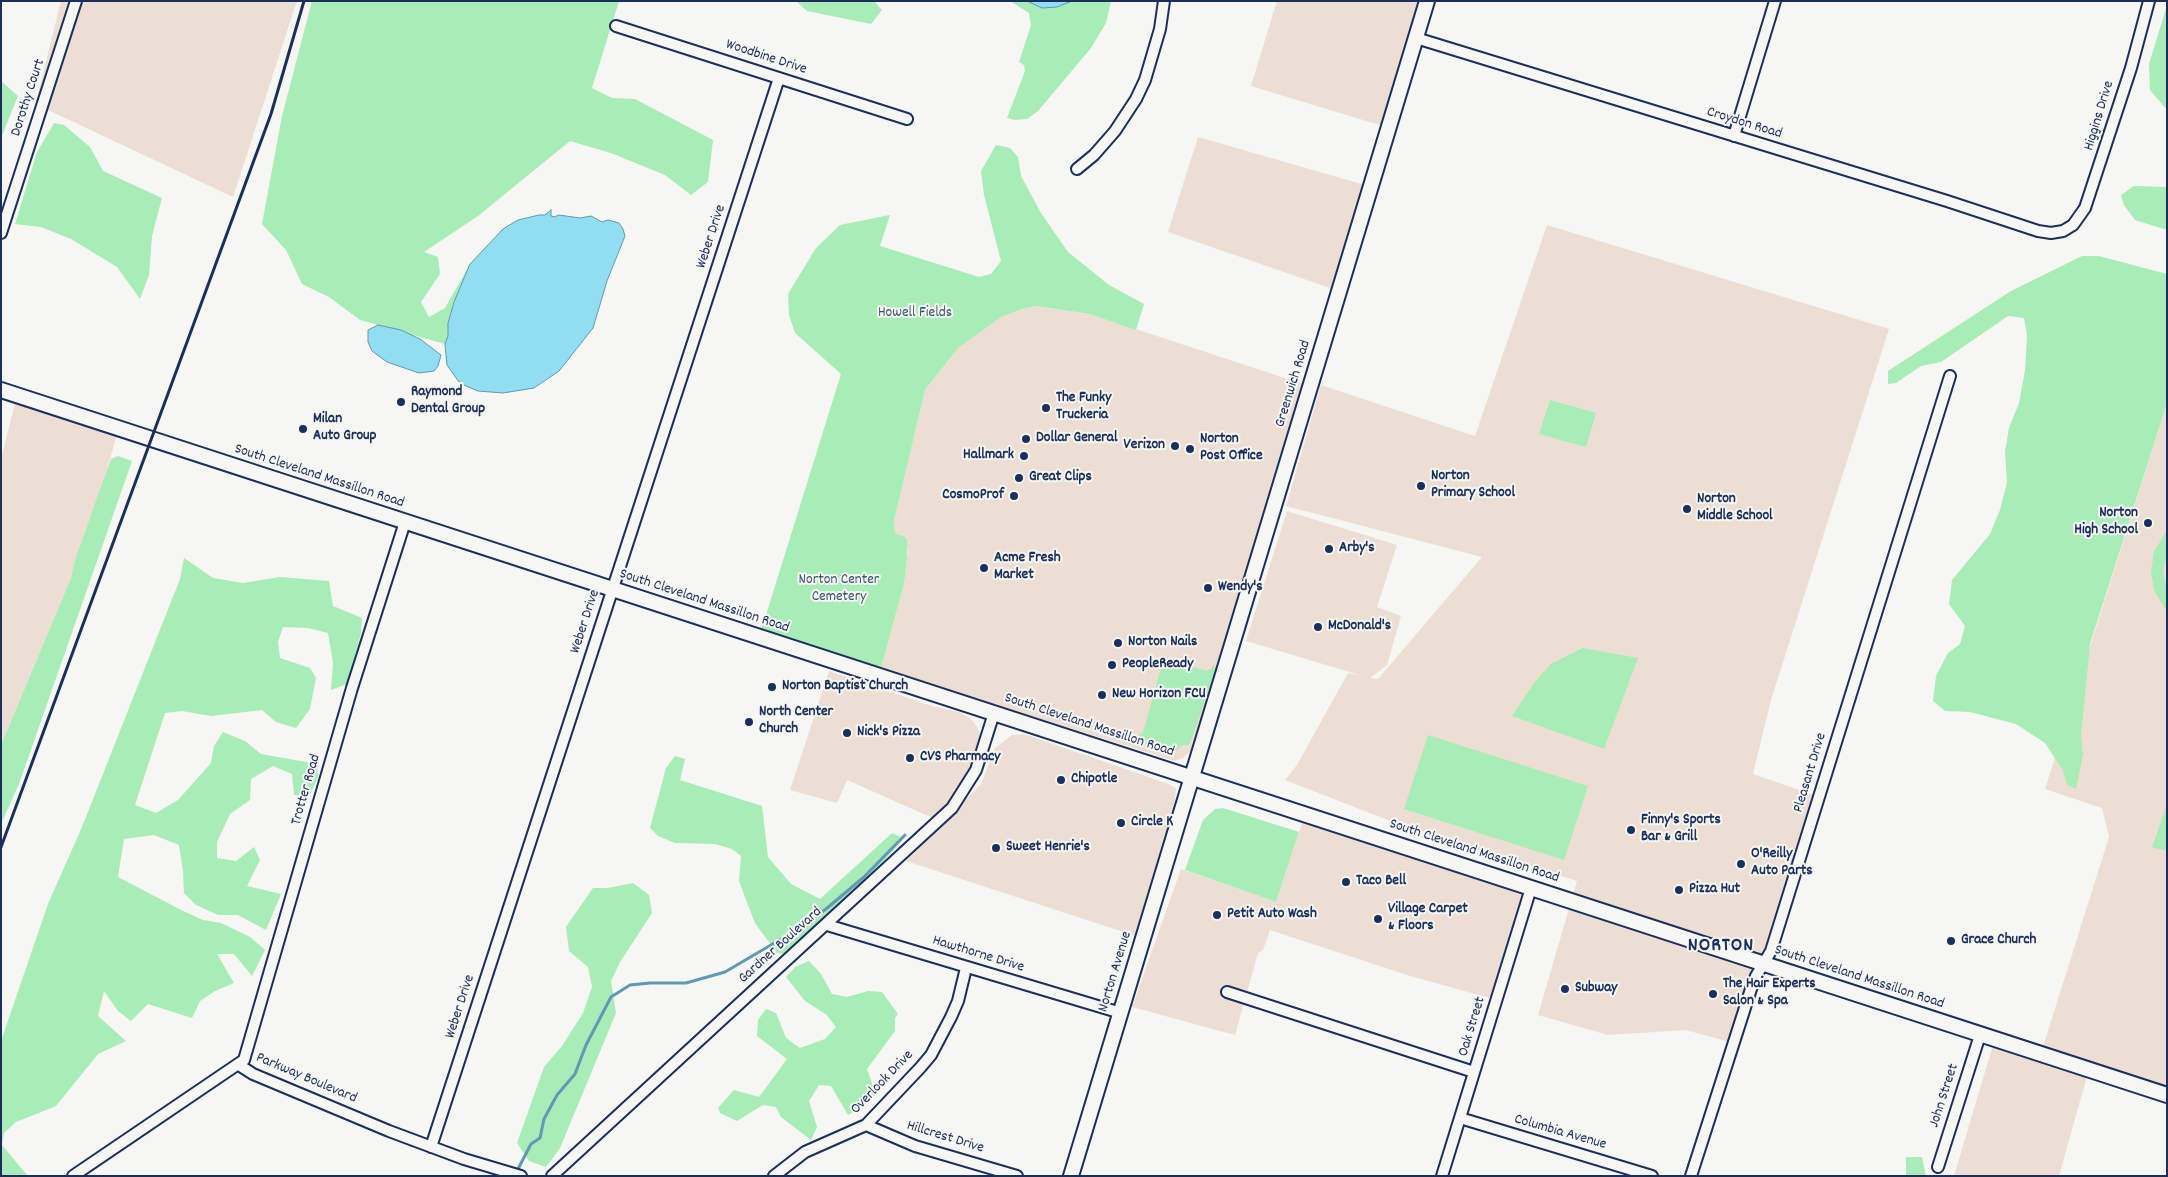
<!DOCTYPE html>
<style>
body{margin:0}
#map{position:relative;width:2168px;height:1177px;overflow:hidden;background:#f6f6f2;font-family:Dekko,sans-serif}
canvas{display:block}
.frame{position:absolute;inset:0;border:2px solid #1b2f5e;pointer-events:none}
</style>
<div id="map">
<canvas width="2168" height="1177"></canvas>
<div class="frame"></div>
</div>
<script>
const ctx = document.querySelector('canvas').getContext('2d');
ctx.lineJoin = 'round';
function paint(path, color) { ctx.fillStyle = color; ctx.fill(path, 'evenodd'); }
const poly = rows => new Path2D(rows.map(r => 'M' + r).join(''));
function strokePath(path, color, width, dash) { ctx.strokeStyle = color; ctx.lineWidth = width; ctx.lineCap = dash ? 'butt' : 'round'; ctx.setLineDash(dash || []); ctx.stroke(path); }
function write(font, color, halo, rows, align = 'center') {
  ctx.font = font + ' Dekko,sans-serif'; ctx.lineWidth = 4; ctx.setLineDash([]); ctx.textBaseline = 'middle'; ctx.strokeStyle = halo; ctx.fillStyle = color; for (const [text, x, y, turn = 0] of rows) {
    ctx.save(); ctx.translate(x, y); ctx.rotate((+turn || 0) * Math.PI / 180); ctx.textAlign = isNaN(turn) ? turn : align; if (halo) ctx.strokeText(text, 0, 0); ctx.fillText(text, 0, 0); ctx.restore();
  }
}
paint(poly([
 [61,1,297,1,233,197,48,110,35,106],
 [1277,1,1424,1,1386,127,1251,86],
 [1198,137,1365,185,1333,289,1168,232],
 [1547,225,1889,329,1771,700,1753,774,1811,794,1820,795,1792,884,1733,1043,1686,1030,1608,1035,1538,1015,1577,881,1398,824,1285,780,1297,765,1348,673,1363,676,1246,641,1287,511,1397,545,1377,607,1401,616,1387,665,1370,678,1378,679,1482,557,1286,506,1321,385,1475,436],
 [1036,306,1090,314,1306,385,1194,748,1183,758,1174,761,881,668,904,584,907,559,908,551,901,535,895,533,894,521,925,390,958,348,978,332,1001,317,1022,309],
 [15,403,117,434,98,502,86,528,71,578,1,745,1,459],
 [2167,403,2167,1090,2042,1050,2109,837,2102,808,2045,789],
 [829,671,932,706,959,712,971,719,977,727,982,737,975,763,959,791,935,819,847,780,837,803,790,790],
 [1024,734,1169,784,1176,789,1172,825,1139,937,906,861,981,784,995,748,1012,735],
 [1305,814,1531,888,1497,1000,1407,975,1270,930,1263,950,1258,953,1235,1035,1132,1007,1181,869,1276,902],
 [1993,1045,2087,1076,2059,1176,1954,1176]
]), '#edded3');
paint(poly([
 [312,1,619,1,592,88,612,98,635,99,713,140,708,182,691,195,665,175,611,153,570,141,478,216,424,252,438,257,440,274,421,302,429,317,445,308,470,264,454,302,448,323,448,336,445,344,360,320,329,297,302,284,286,250,262,224,282,116],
 [796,1,874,1,882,10,871,24,807,11],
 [1010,1,1111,1,1106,23,1091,48,1038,111,1027,119,1015,120,1007,118,1025,71,1024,65,1019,62,1031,25,1029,13],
 [2167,5,2167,110,2150,90,2149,64],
 [1,81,18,96,1,138],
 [54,123,64,125,90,147,103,171,162,198,152,236,149,275,140,299,117,267,71,239,41,227,15,224,37,152],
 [996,145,1010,148,1018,157,1021,176,1041,213,1068,252,1109,285,1144,304,1136,330,1090,314,1036,306,1022,309,1001,317,958,348,925,390,894,521,895,533,905,537,907,541,907,559,904,584,881,668,761,631,841,374,795,333,789,315,788,294,816,248,840,225,890,215,880,246,979,277,991,274,1001,261,984,195,981,171],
 [2134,186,2167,187,2167,230,2135,220,2124,205,2121,195],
 [2082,256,2099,256,2167,274,2167,403,2090,644,2081,736,2083,754,2076,789,2067,785,2063,770,2045,743,2016,724,1970,712,1945,711,1933,701,1936,676,1948,653,1960,644,1965,626,1949,604,1952,580,1990,534,2000,510,2007,482,2005,452,2009,428,2019,403,2025,370,2027,336,2024,318,2008,316,1941,362,1921,366,1896,383,1888,384,1888,371,2011,291],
 [1550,400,1596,413,1586,447,1539,434],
 [118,456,132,461,19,784,1,824,1,745,71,578,76,557,111,459],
 [2167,530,2167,554,2163,571,2167,589,2167,612,2154,590,2151,571,2154,552],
 [184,558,213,578,243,583,280,577,329,581,333,606,362,618,361,633,347,684,331,690,333,663,328,633,308,628,283,627,278,642,280,658,310,668,316,678,310,709,296,728,276,722,262,710,211,716,182,711,165,713,135,805,156,813,178,800,211,763,214,746,223,732,245,741,261,754,317,764,318,777,309,797,294,795,292,774,273,766,251,779,250,800,230,814,217,842,217,858,236,861,254,847,260,860,247,886,281,894,266,930,238,915,218,915,196,905,184,893,183,871,179,845,154,835,124,839,118,877,183,911,203,920,221,923,250,937,265,950,252,976,234,954,217,954,234,983,215,991,200,1001,192,1018,148,1004,131,1021,118,1011,104,991,98,1016,126,1041,98,1054,56,1106,16,1122,4,1133,2,1145,27,1175,1,1176,1,1041,48,904,82,827,180,579],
 [1583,648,1638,658,1604,749,1512,716,1534,683,1551,664],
 [1164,657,1206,671,1211,669,1213,665,1216,668,1191,741,1189,745,1182,745,1178,749,1168,751,1134,741,1136,736,1143,733],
 [1428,735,1588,786,1564,860,1404,809],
 [675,756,685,759,680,780,762,806,768,857,791,884,820,899,892,833,903,838,893,851,848,897,788,954,777,953,755,923,745,897,739,881,741,856,732,849,715,844,675,843,658,836,650,828,666,768],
 [2167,805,2167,851,2152,847],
 [1223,808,1299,832,1276,902,1185,870,1203,820,1215,809],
 [633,883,649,895,652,913,620,962,611,981,616,1013,560,1148,546,1167,529,1161,517,1143,544,1067,562,1046,583,1013,592,987,588,967,569,951,566,927,593,888,608,888],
 [809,961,821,974,832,994,847,997,868,991,882,992,898,1014,895,1018,895,1031,867,1069,876,1094,863,1107,848,1115,831,1086,819,1085,809,1101,817,1127,811,1140,781,1117,776,1107,763,1105,737,1121,720,1113,718,1108,734,1090,759,1097,787,1059,757,1036,758,1020,766,1009,776,1013,786,1038,800,1048,825,1039,836,1027,827,1015,805,1001,786,977,795,967],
 [1906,1157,1922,1157,1926,1176,1906,1176]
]), '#a8ecb7');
const water = poly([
 [1027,1,1072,1,1057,7,1042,8,1027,1],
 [551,210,551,216,554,217,559,215,580,218,591,216,602,222,608,220,619,223,623,229,625,236,607,281,593,328,559,371,534,388,503,393,478,391,464,385,459,382,447,365,445,344,448,336,448,323,454,302,470,264,503,229,518,220,539,215,545,215,551,210],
 [378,325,401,330,420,339,441,355,438,366,434,371,419,373,387,362,372,351,368,342,368,330,378,325]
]);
paint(water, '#90deef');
strokePath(water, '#6198b5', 1);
strokePath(poly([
 [518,1169,531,1144,540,1138,544,1119,557,1095,575,1074,586,1045,611,997,630,985,650,983,686,983,725,972,793,932,826,909,864,877,905,835]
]), '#6198b5', 3);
const street = poly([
 [616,26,907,119],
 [1416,38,1947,201,2038,231,2051,233,2063,231,2073,225,2085,208,2131,68,2149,1],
 [1734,136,1775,1],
 [1077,169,1094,155,1115,131,1136,99,1145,80,1160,29,1164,1],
 [1,233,76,1],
 [827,925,1121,1013],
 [1227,992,1474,1072],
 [239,1065,253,1074,389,1131,464,1159,521,1176],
 [1460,1118,1652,1176],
 [866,1125,915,1146,1017,1176],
 [431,1147,779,78],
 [1938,1167,1980,1035],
 [73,1176,244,1060,352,688,405,522],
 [552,1176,952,808,976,770,994,713],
 [774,1176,805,1152,866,1125,920,1068,931,1055,951,1017,958,1001,966,968],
 [1442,1176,1531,888],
 [1691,1176,1751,989,1756,976,1771,951,1950,376]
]);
const secondary = poly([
 [1,390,2167,1095],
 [1071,1176,1427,1]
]);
strokePath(street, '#1b2f5e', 14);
strokePath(secondary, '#1b2f5e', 18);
strokePath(street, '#f6f6f2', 10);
strokePath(secondary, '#f6f6f2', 14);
strokePath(poly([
 [1,847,271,114,304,1]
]), '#1b2f5e', 3);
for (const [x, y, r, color] of [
 [401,402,5,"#1b2f5e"],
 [1046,408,5,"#1b2f5e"],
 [303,429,5,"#1b2f5e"],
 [1026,439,5,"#1b2f5e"],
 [1175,446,5,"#1b2f5e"],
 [1190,449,5,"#1b2f5e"],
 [1024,456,5,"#1b2f5e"],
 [1019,478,5,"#1b2f5e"],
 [1421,486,5,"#1b2f5e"],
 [1014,496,5,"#1b2f5e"],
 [1687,509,5,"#1b2f5e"],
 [2148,523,5,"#1b2f5e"],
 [1329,549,5,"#1b2f5e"],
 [984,568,5,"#1b2f5e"],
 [1208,588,5,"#1b2f5e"],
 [1318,627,5,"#1b2f5e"],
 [1118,643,5,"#1b2f5e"],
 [1112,665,5,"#1b2f5e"],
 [772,687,5,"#1b2f5e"],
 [1102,695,5,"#1b2f5e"],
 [749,722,5,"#1b2f5e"],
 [847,733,5,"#1b2f5e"],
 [910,758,5,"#1b2f5e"],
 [1061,780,5,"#1b2f5e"],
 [1121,823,5,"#1b2f5e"],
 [1631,830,5,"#1b2f5e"],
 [996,848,5,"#1b2f5e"],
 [1741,864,5,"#1b2f5e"],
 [1346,882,5,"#1b2f5e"],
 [1679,890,5,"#1b2f5e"],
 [1217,915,5,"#1b2f5e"],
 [1378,919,5,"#1b2f5e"],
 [1951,941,5,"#1b2f5e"],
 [1565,989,5,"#1b2f5e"],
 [1713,994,5,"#1b2f5e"]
]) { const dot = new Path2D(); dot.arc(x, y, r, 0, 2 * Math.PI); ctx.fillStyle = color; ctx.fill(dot); strokePath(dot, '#f6f6f2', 2); }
write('15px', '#1b2f5e', '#f6f6f2', [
 ["Woodbine Drive",766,58,18],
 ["Dorothy Court",29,98,-72],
 ["Higgins Drive",2100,116,-73],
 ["Croydon Road",1744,124,17],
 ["Weber Drive",712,237,-72],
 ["Greenwich Road",1294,384,-73],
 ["South Cleveland Massillon Road",319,477,18],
 ["South Cleveland Massillon Road",704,602,18],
 ["Weber Drive",586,622,-72],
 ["South Cleveland Massillon Road",1089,726,18],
 ["Pleasant Drive",1811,773,-73],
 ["Trotter Road",307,790,-74],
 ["South Cleveland Massillon Road",1474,852,18],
 ["Gardner Boulevard",781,946,-42],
 ["Hawthorne Drive",978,955,17],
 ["Norton Avenue",1116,972,-73],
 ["South Cleveland Massillon Road",1859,978,18],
 ["Weber Drive",461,1007,-72],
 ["Oak Street",1473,1027,-73],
 ["Parkway Boulevard",306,1079,23],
 ["Overlook Drive",883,1083,-46],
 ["John Street",1945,1096,-72],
 ["Columbia Avenue",1560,1133,16],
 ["Hillcrest Drive",945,1138,17]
]);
write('15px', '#375570', '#f6f6f2', [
 ["Howell Fields",915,314],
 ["Norton Center",839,581],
 ["Cemetery",839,598]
]);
write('bold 15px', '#1b2f5e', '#f6f6f2', [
 ["Raymond",411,393],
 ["Dental Group",411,410],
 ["The Funky",1056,399],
 ["Truckeria",1056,416],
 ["Milan",313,420],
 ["Auto Group",313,437],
 ["Dollar General",1036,439],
 ["Norton",1200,440],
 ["Post Office",1200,457],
 ["Verizon",1165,446,"right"],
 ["Hallmark",1014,456,"right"],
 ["Norton",1431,477],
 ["Primary School",1431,494],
 ["Great Clips",1029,478],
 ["CosmoProf",1004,496,"right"],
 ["Norton",1697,500],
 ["Middle School",1697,517],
 ["Norton",2138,514,"right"],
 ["High School",2138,531,"right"],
 ["Arby's",1339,549],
 ["Acme Fresh",994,559],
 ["Market",994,576],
 ["Wendy's",1218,588],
 ["McDonald's",1328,627],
 ["Norton Nails",1128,643],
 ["PeopleReady",1122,665],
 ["Norton Baptist Church",782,687],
 ["New Horizon FCU",1112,695],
 ["North Center",759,713],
 ["Church",759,730],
 ["Nick's Pizza",857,733],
 ["CVS Pharmacy",920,758],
 ["Chipotle",1071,780],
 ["Finny's Sports",1641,821],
 ["Bar & Grill",1641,838],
 ["Circle K",1131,823],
 ["Sweet Henrie's",1006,848],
 ["O'Reilly",1751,855],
 ["Auto Parts",1751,872],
 ["Taco Bell",1356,882],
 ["Pizza Hut",1689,890],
 ["Village Carpet",1388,910],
 ["& Floors",1388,927],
 ["Petit Auto Wash",1227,915],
 ["Grace Church",1961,941],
 ["The Hair Experts",1723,985],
 ["Salon & Spa",1723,1002],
 ["Subway",1575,989]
], 'left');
ctx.letterSpacing = '1px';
write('bold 20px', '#1b2f5e', '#f6f6f2', [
 ["NORTON",1721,947]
]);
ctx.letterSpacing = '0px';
</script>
